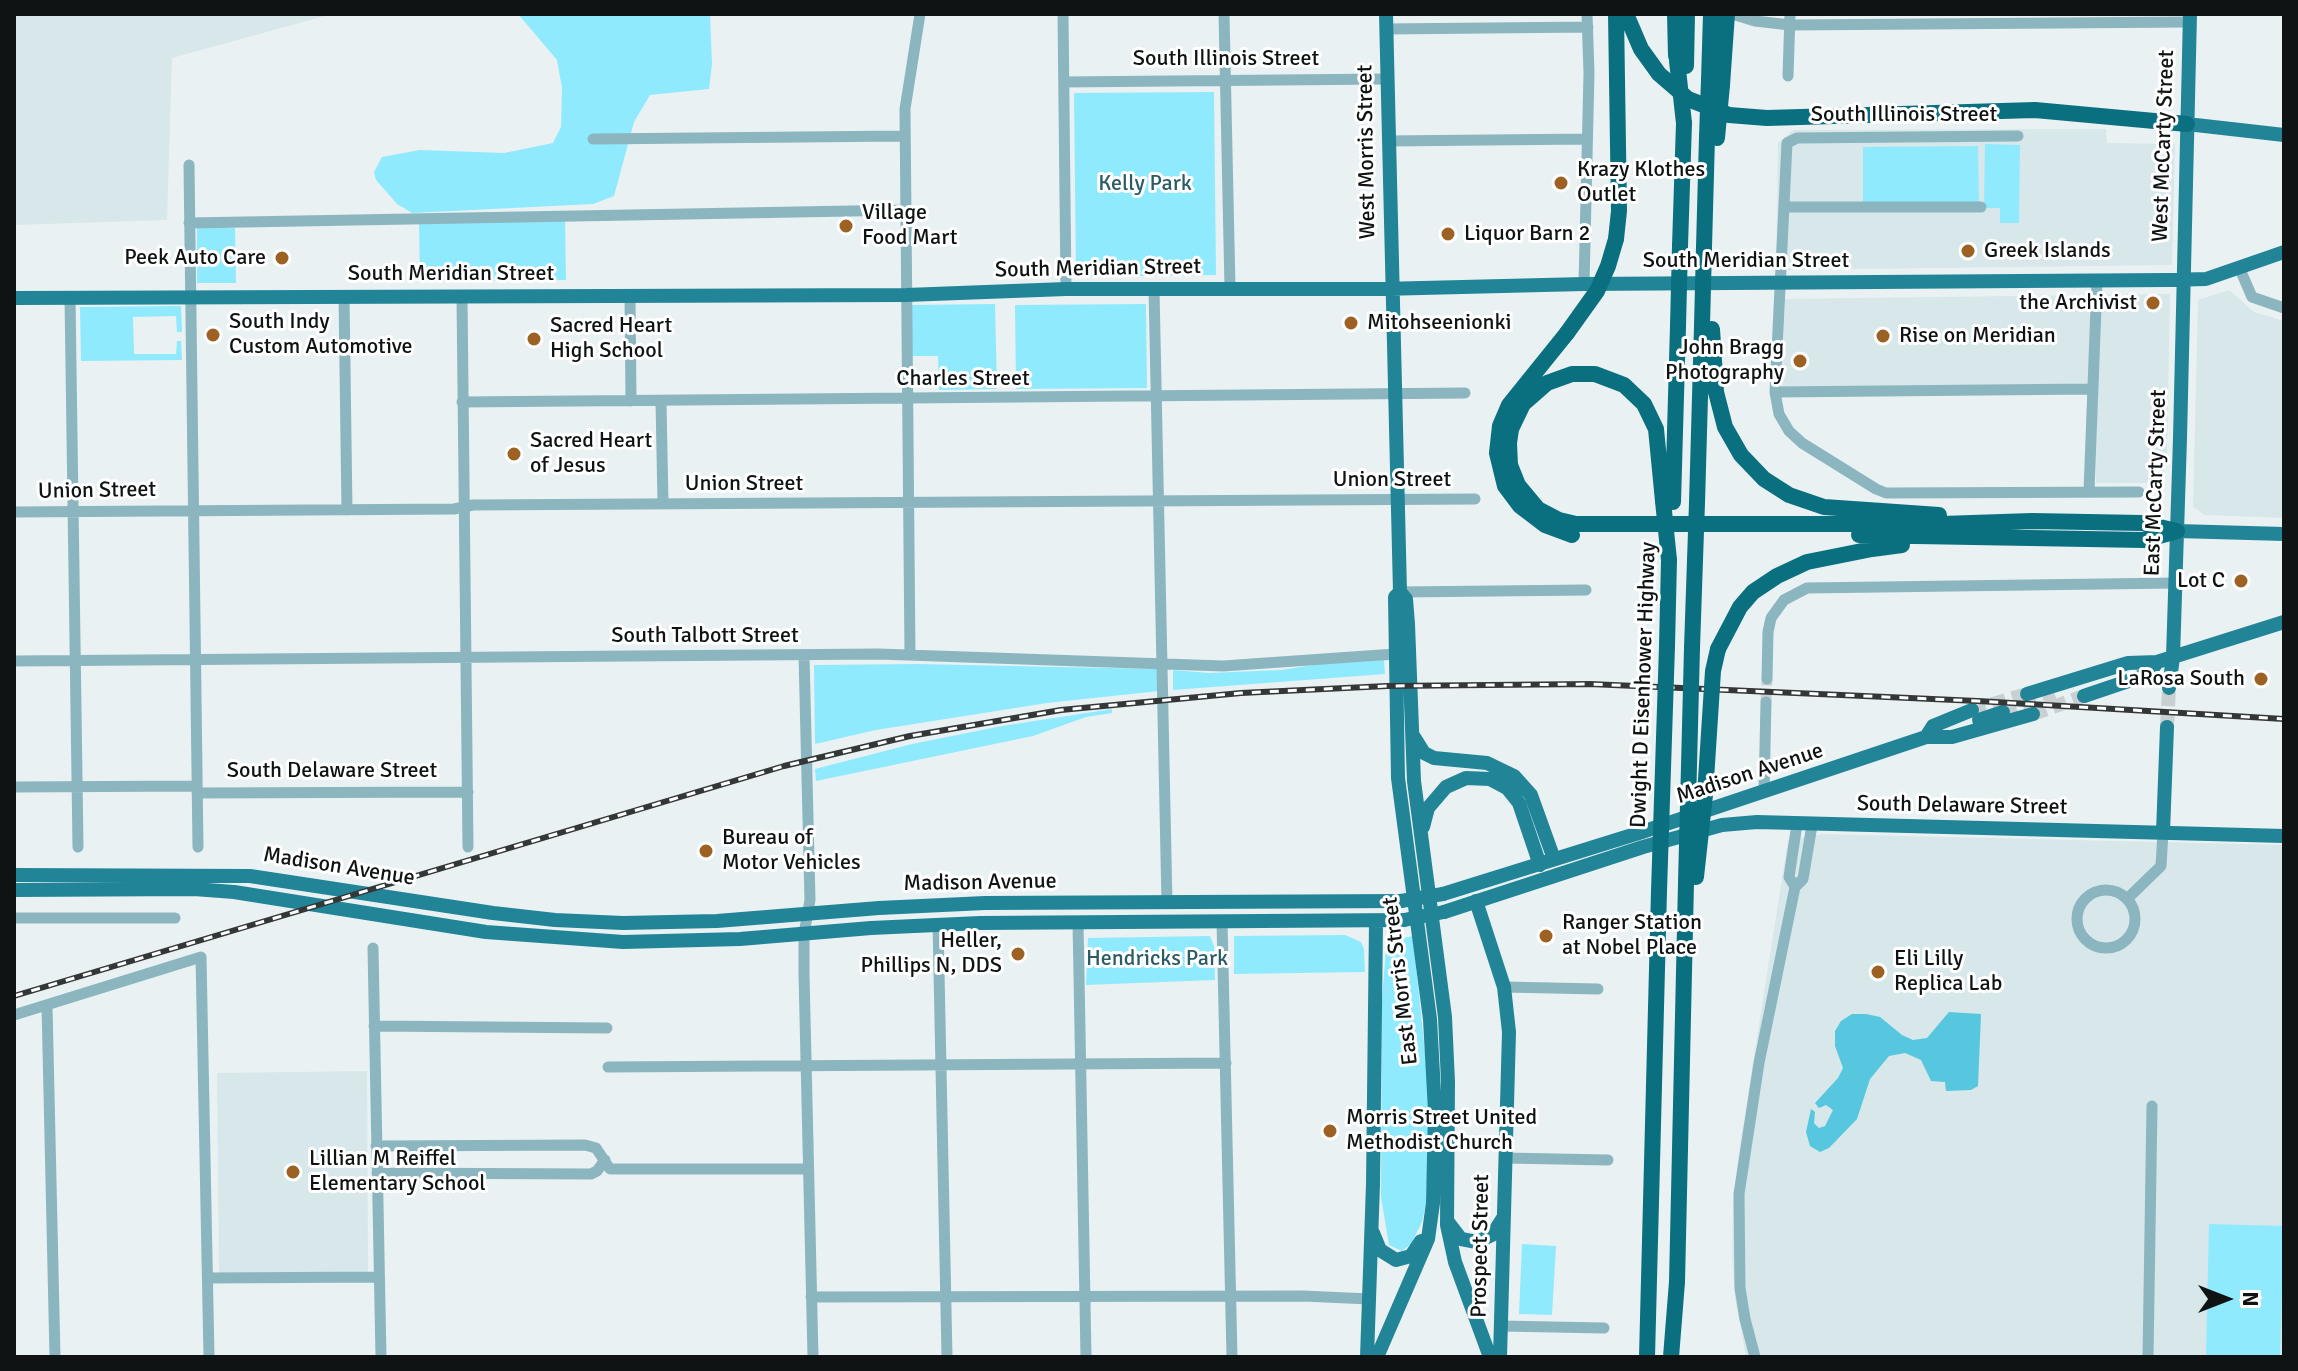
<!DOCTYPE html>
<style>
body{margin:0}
#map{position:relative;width:2298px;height:1371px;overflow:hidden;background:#eaf1f3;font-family:Signika,sans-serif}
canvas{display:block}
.frame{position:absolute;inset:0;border:16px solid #101313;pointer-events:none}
.north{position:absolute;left:2186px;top:1259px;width:80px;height:80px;-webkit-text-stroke:6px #fff;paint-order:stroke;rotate:90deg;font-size:22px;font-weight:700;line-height:32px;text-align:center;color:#101313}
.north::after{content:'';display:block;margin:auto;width:28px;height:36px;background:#101313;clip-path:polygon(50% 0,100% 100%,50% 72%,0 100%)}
</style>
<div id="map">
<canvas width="2298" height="1371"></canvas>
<div class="frame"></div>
<div class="north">N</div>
</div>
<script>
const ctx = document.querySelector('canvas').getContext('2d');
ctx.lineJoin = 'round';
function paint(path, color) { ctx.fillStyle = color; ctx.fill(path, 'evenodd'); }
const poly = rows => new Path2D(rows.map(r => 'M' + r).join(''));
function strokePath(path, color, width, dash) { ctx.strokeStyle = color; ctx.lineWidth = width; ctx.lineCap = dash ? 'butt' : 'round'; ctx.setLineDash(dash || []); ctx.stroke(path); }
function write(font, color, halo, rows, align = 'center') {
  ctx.font = font + ' Signika,sans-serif'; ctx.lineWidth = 6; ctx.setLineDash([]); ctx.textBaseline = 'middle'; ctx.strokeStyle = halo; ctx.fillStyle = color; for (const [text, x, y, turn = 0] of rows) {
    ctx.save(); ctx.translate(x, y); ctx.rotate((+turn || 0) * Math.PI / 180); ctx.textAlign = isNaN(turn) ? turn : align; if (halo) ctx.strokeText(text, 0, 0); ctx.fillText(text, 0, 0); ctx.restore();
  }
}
paint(poly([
 [14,14,332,14,172,58,167,220,14,225],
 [2106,129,2107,143,2175,144,2172,265,1776,270,1778,143,1793,130],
 [2229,290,2254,312,2284,321,2284,518,2205,515,2193,507,2198,300],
 [2170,294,2167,454,2163,481,2150,483,2096,483,2097,385,1782,388,1785,299],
 [1823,834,2284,845,2284,1357,1746,1357,1735,1298,1732,1256,1733,1202,1739,1152,1788,840],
 [367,1071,368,1272,219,1273,217,1073]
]), '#d7e7ea');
paint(poly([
 [518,14,710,14,712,64,709,89,650,95,634,122,614,196,593,204,412,213,397,204,376,180,374,172,382,157,420,150,504,153,553,143,561,127,562,88,557,60],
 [1214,92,1216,275,1076,277,1074,93],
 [1985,144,2020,145,2019,223,2000,223,2000,208,1984,208],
 [1978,146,1979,202,1863,203,1863,147],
 [565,219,566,280,420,282,419,221],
 [197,225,235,228,236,283,197,283],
 [995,304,997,389,939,390,938,356,912,356,911,305],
 [1146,304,1147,388,1016,389,1015,305],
 [181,306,182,332,177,332,176,316,133,317,134,354,176,354,177,341,181,341,182,360,81,361,80,307],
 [1384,660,1385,674,1173,690,1173,670,1209,673,1281,670,1320,664],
 [918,664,1158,669,1159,691,1047,703,876,730,815,744,814,665],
 [1112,709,1112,713,1086,717,1033,736,816,781,815,769,912,744,1002,726],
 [1345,935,1361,942,1364,949,1365,972,1234,974,1234,936],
 [1210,936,1214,946,1215,980,1086,985,1088,938],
 [1413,936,1428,1082,1428,1156,1426,1204,1422,1222,1411,1244,1402,1251,1389,1245,1381,1197,1382,1001,1386,947,1398,939],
 [2209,1224,2284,1226,2280,1357,2206,1357],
 [1522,1244,1556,1246,1552,1315,1519,1314]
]), '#90eafd');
paint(poly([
 [1949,1012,1981,1014,1978,1086,1971,1090,1946,1091,1945,1082,1931,1081,1921,1060,1905,1053,1889,1056,1870,1079,1857,1119,1829,1148,1820,1152,1810,1146,1806,1132,1811,1109,1815,1112,1814,1123,1819,1128,1825,1126,1833,1110,1826,1105,1819,1108,1815,1103,1838,1078,1843,1068,1835,1046,1835,1031,1841,1021,1852,1014,1866,1014,1880,1017,1902,1035,1913,1040,1927,1038]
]), '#56c7de');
strokePath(poly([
 [1766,702,1767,679]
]), '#c9d0d1', 11, [11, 5.5]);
strokePath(poly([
 [1972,710,2027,694],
 [2003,712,2055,695],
 [2033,714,2084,696],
 [2167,727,2169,688]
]), '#c9d0d1', 14, [14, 7]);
strokePath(poly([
 [1063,14,1066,289],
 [1224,14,1230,288],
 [1732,14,1755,21,1790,25,2190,22],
 [1386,29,1588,27],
 [1788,76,1790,14],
 [1064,82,1387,79],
 [2018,136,1797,138,1787,143,1775,392,1779,414,1789,431,1802,443,1876,489,1886,493,2139,492],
 [593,139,904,136],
 [1388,141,1587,139],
 [189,165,198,847],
 [1784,207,1981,207],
 [189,223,906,210],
 [2239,267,2252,297,2284,308],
 [1584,284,1589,73,1587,14],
 [1154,289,1167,903],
 [344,296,347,510],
 [462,297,468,847],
 [630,297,631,401],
 [70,298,78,847],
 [1775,392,2092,389],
 [661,401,663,504],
 [462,402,1465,393],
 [2089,491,2097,281],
 [14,512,454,509,473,505,1475,499],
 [1400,592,1586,590],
 [804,655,810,900,804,934,804,974,813,1357],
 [910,655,905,109,920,14],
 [14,661,879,654,1223,666,1395,654],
 [1767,679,1768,632,1771,618,1784,600,1807,588,2175,583],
 [14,787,197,786],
 [1764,792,1766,702],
 [197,793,468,792],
 [1795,887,1803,879,1812,825],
 [1795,887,1789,877,1797,824],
 '2077 919a29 29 0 1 1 58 0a29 29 0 1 1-58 0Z',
 [2127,899,2161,866,2163,832],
 [14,918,175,918],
 [1078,922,1086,1357],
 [1222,922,1232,1357],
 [938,924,947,1357],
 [373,948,381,1357],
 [1504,987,1598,989],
 [47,1005,55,1357],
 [14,1015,201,957,209,1357],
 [374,1026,607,1028],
 [608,1067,1226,1063],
 [376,1146,585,1145,596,1148,610,1169,808,1169],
 [1505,1158,1608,1160],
 [377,1173,591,1174,597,1171,605,1160],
 [208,1278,379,1277],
 [811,1297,1303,1296,1369,1299],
 [1501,1326,1604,1328],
 [1755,1357,1745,1319,1740,1288,1739,1194,1759,1063,1795,887],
 [2148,1357,2152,1106]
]), '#8bb6c0', 11);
strokePath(poly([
 [2187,124,2284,135],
 [14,298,906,295,1066,289,1381,289,1584,284,2168,280,2206,279,2284,252],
 [2177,531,2284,534],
 [1400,592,1406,599,1408,624,1414,781,1445,1017,1448,1082,1447,1225,1455,1262,1490,1357],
 [2169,688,2173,657,2180,438,2190,14],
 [2027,694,2128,663,2157,662,2284,622],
 [2084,696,2149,674,2157,662],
 [1979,720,2003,712],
 [1414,737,1424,753,1434,758,1487,763,1514,776,1531,795,1554,859],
 [1926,737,1933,726,1972,710],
 [1423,827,1428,808,1446,787,1466,778,1490,779,1507,788,1519,803,1540,865],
 [2163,832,2167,727],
 [14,875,250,876,493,913,555,920,623,923,717,921,879,908,985,903,1401,901],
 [14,890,194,889,234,892,486,932,623,942,740,939,871,928,980,923,1404,920],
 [1443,894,1642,832,1926,737,1952,737,2033,714],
 [1476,901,1504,987,1509,1032,1500,1357],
 [1444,912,1643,847,1722,825,1757,822,2284,836],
 [1448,1222,1461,1239,1477,1242,1492,1235,1503,1218],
 [1373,1233,1380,1250,1396,1260,1411,1256,1421,1241],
 [1367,1357,1373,1184,1376,922],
 [1377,1357,1428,1239,1433,1203,1435,1111,1430,1019,1398,778,1395,597,1400,592,1386,14]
]), '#218597', 14);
strokePath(poly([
 [1626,14,1641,49,1659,74,1688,99,1729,115,1767,118,2035,110,2187,124],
 [1675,14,1676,56],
 [1686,66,1687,14],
 [1709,80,1711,14],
 [1722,85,1727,14],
 [1616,239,1619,211,1616,14],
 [1680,246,1684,123],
 [1704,247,1707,137],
 [1712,329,1716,392,1725,427,1741,455,1764,479,1789,495,1824,507,1939,515],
 [1567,333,1509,405,1500,426,1497,453,1505,486,1520,506,1545,525,1572,535],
 [1663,501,1656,429,1644,404,1624,385,1595,374,1572,374,1547,383,1523,404,1511,429,1509,443,1510,465,1518,485,1538,509,1559,520,1576,524,1942,524,2032,521,2142,523,2177,531],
 [1673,502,1678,326],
 [1697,503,1702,326],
 [1859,535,2144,540,2174,532],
 [1667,646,1669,560],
 [1692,648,1695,560],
 [1718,649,1740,607,1753,592,1777,576,1807,562,1872,549,1902,545],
 [1647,1357,1659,891],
 [1671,1357,1677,1282,1686,883]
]), '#0a7080', 16);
const rail = poly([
 [14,996,784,766,910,736,1061,710,1241,693,1387,686,1590,684,1978,701,2284,719]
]);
strokePath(rail, '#343738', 6);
strokePath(rail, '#fff', 3, [9]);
strokePath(poly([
 [1401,901,1443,894],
 [1404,920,1444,912]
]), '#218597', 14);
strokePath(poly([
 [1677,61,1684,123],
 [1707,137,1709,80],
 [1717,138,1722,85],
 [1678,326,1680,246],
 [1702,326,1704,247],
 [1567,333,1597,291,1608,266,1616,239],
 [1663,501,1669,560],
 [1695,560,1697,503],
 [1696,877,1705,795,1713,671,1718,649],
 [1686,883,1692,648],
 [1659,891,1667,646]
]), '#0a7080', 16);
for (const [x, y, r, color] of [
 [1561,183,8,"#9d6223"],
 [846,226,8,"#9d6223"],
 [1448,234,8,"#9d6223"],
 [1968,251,8,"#9d6223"],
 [282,258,8,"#9d6223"],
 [2153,303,8,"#9d6223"],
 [1351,323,8,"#9d6223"],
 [213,335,8,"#9d6223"],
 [1883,336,8,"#9d6223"],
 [534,339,8,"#9d6223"],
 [1800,361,8,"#9d6223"],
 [514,454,8,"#9d6223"],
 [2241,581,8,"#9d6223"],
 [2261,679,8,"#9d6223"],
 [706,851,8,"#9d6223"],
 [1546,936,8,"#9d6223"],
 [1018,954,8,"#9d6223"],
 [1878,972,8,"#9d6223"],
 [1330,1131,8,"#9d6223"],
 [293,1172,8,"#9d6223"]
]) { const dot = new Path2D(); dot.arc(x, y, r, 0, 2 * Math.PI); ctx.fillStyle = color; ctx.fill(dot); strokePath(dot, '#fff', 3); }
write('22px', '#101313', '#fff', [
 ["South Illinois Street",1226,59],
 ["South Illinois Street",1904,115],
 ["West McCarty Street",2164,146,-88],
 ["West Morris Street",1367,152,-91],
 ["South Meridian Street",1746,261],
 ["South Meridian Street",1098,269,-1],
 ["South Meridian Street",451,274],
 ["Charles Street",963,379],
 ["Union Street",1392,480],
 ["East McCarty Street",2156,483,-88],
 ["Union Street",744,484],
 ["Union Street",97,491,-1],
 ["South Talbott Street",705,636],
 ["Dwight D Eisenhower Highway",1644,685,-88],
 ["South Delaware Street",332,771],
 ["Madison Avenue",1750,774,-18],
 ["South Delaware Street",1962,806,1],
 ["Madison Avenue",339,867,9],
 ["Madison Avenue",980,883,-1],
 ["East Morris Street",1401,981,-97],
 ["Prospect Street",1481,1246,-89]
]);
write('22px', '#101313', '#fff', [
 ["Krazy Klothes",1577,170],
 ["Outlet",1577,195],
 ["Village",862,213],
 ["Food Mart",862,238],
 ["Liquor Barn 2",1464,234],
 ["Greek Islands",1984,251],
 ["Peek Auto Care",266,258,"right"],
 ["the Archivist",2137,303,"right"],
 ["South Indy",229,322],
 ["Custom Automotive",229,347],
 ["Mitohseenionki",1367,323],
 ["Sacred Heart",550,326],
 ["High School",550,351],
 ["Rise on Meridian",1899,336],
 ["John Bragg",1784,348,"right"],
 ["Photography",1784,373,"right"],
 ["Sacred Heart",530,441],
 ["of Jesus",530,466],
 ["Lot C",2225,581,"right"],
 ["LaRosa South",2245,679,"right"],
 ["Bureau of",722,838],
 ["Motor Vehicles",722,863],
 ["Ranger Station",1562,923],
 ["at Nobel Place",1562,948],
 ["Heller,",1002,941,"right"],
 ["Phillips N, DDS",1002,966,"right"],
 ["Eli Lilly",1894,959],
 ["Replica Lab",1894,984],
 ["Morris Street United",1346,1118],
 ["Methodist Church",1346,1143],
 ["Lillian M Reiffel",309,1159],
 ["Elementary School",309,1184]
], 'left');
write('22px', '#2b5b65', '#fff', [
 ["Kelly Park",1145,184],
 ["Hendricks Park",1157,959]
]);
</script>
